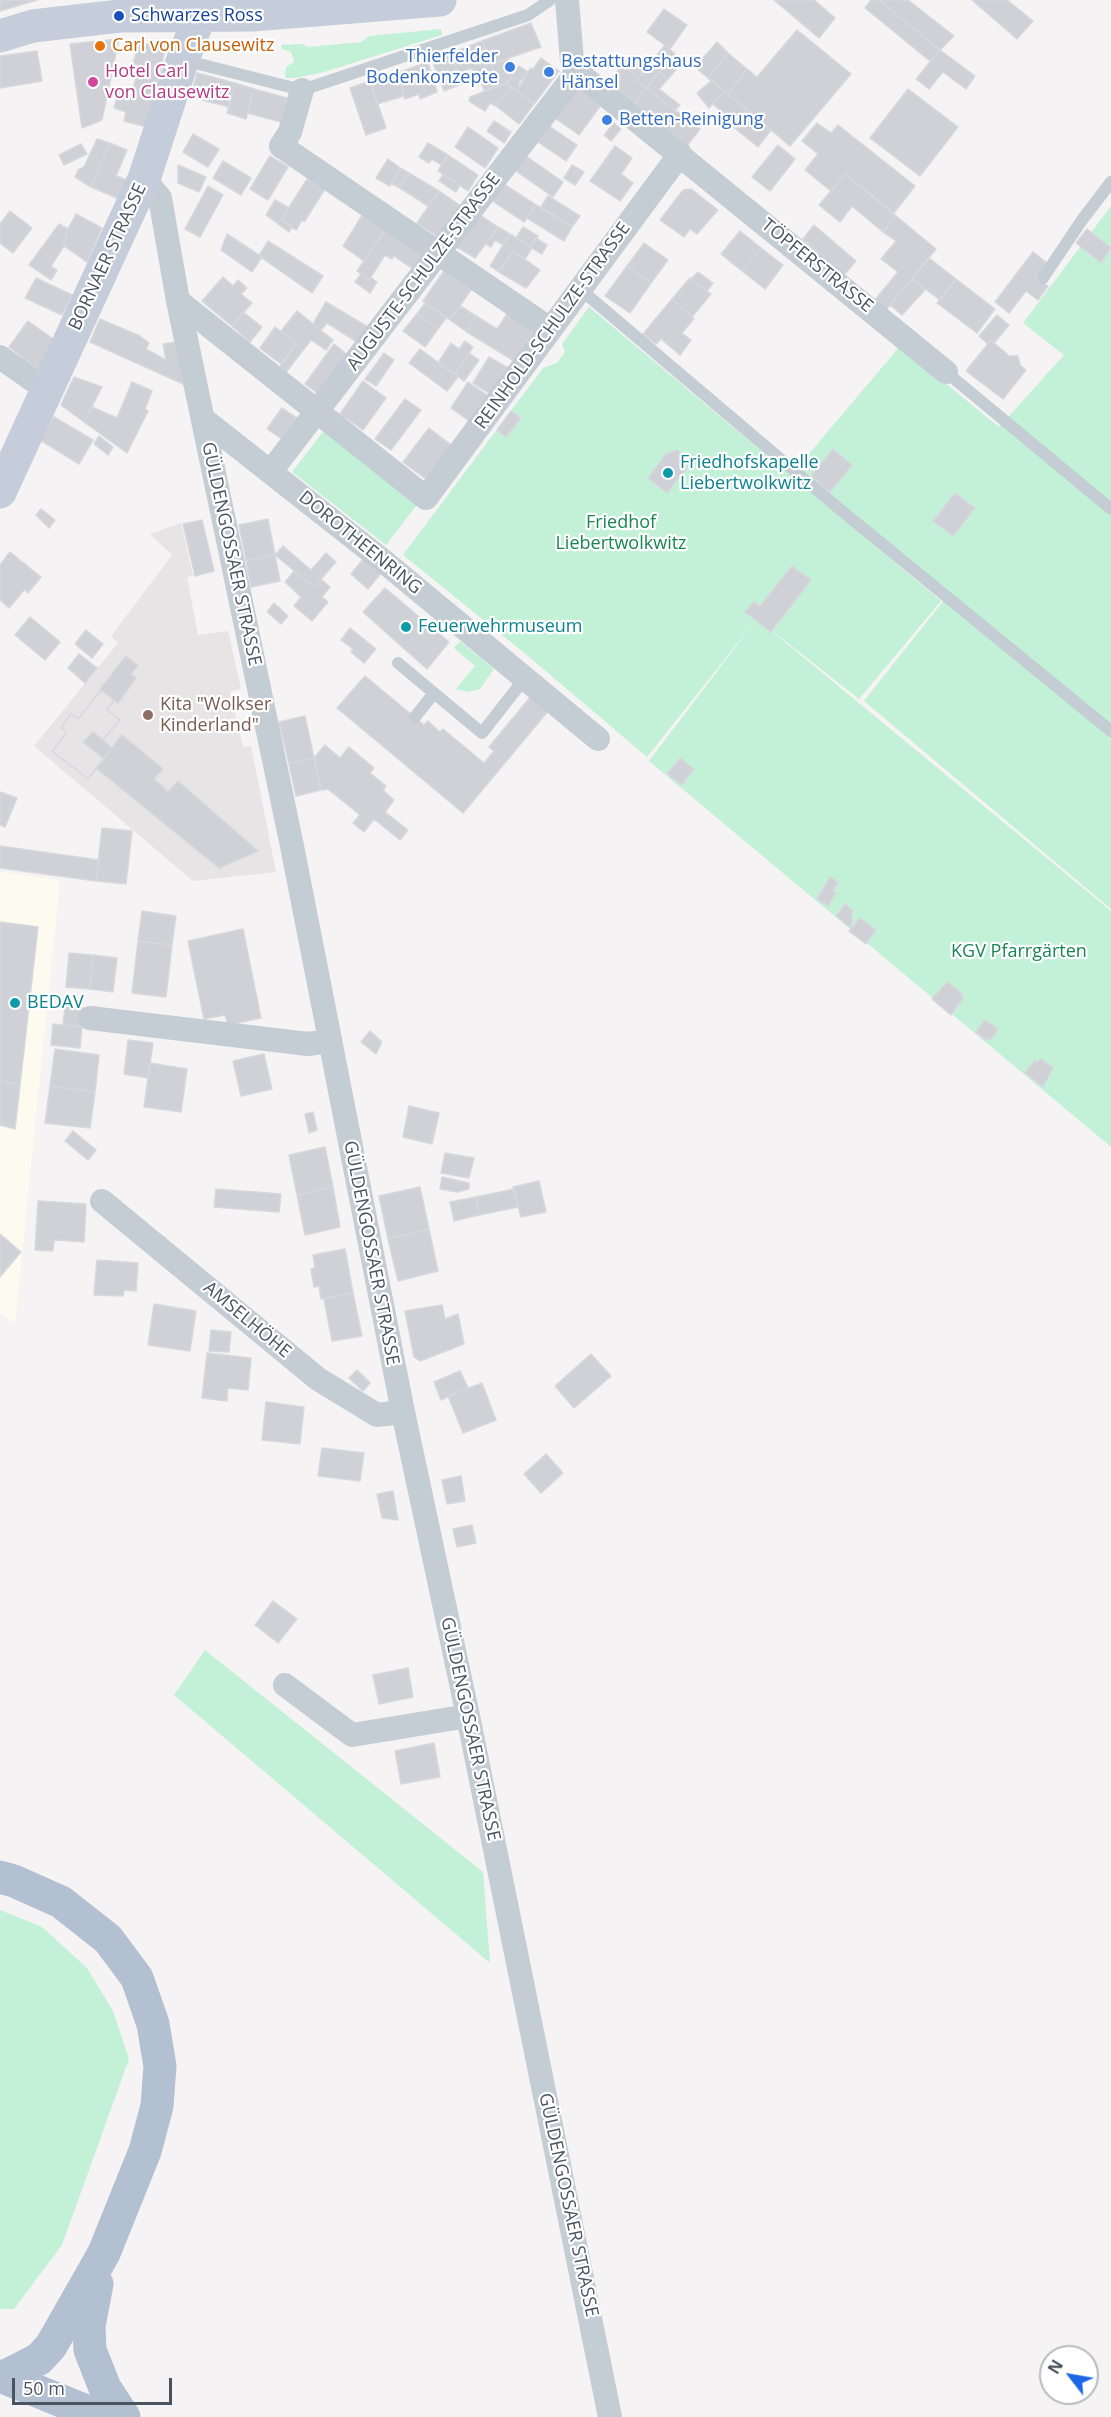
<!DOCTYPE html>
<meta charset="utf-8">
<style>
body{margin:0}
#map{position:relative;width:1111px;height:2417px;overflow:hidden;background:#f5f3f3;font-family:"Open Sans",sans-serif}
canvas{display:block}
.north{position:absolute;left:1039px;top:2345px;width:60px;height:60px;box-sizing:border-box;background:#fff;border:2px solid #b7bbc0;border-radius:50%;rotate:301deg;font-size:16px;font-weight:700;line-height:24px;text-align:center;color:#4a5461}
.north::after{content:'';display:block;margin:auto;width:21px;height:27px;background:#1b67e7;clip-path:polygon(50% 0,100% 100%,50% 72%,0 100%)}
.scale{position:absolute;left:12px;top:2378px;width:160px;height:27px;box-sizing:border-box;border:3px solid #4a5461;border-top:0;padding-left:8px;font-size:18px;line-height:21px;white-space:nowrap;color:#4a5461;-webkit-text-stroke:4px #fff;paint-order:stroke}
</style>
<div id="map">
<canvas width="1111" height="2417"></canvas>
<div class="north">N</div>
<div class="scale">50 m</div>
</div>
<script>
const ctx = document.querySelector('canvas').getContext('2d');
ctx.lineJoin = 'round';
function paint(path, color) { ctx.fillStyle = color; ctx.fill(path, 'evenodd'); }
const poly = rows => new Path2D(rows.map(r => 'M' + r).join(''));
function strokePath(path, color, width, dash) { ctx.strokeStyle = color; ctx.lineWidth = width; ctx.lineCap = dash ? 'butt' : 'round'; ctx.setLineDash(dash || []); ctx.stroke(path); }
function write(font, color, halo, rows, align = 'center') {
  ctx.font = font + ' "Open Sans",sans-serif'; ctx.lineWidth = 4.5; ctx.setLineDash([]); ctx.textBaseline = 'middle'; ctx.strokeStyle = halo; ctx.fillStyle = color; for (const [text, x, y, turn = 0] of rows) {
    ctx.save(); ctx.translate(x, y); ctx.rotate((+turn || 0) * Math.PI / 180); ctx.textAlign = isNaN(turn) ? turn : align; if (halo) ctx.strokeText(text, 0, 0); ctx.fillText(text, 0, 0); ctx.restore();
  }
}
paint(poly([
 [0,872,60,880,15,1325,0,1313]
]), '#fdfaef');
paint(poly([
 [181,523,193,576,187,577,198,635,228,631,241,689,230,691,243,747,251,746,276,872,193,881,34,746,118,643,111,636,172,555,150,534]
]), '#e6e4e5');
paint(poly([
 [441,29,442,35,324,72,295,78,286,78,285,75,286,67,294,62,291,52,282,49,281,45,303,44,308,47,361,42,369,36],
 [1111,206,1111,909,864,701,948,595,798,467,900,346,999,427,1064,355,1023,323],
 [589,307,941,601,859,699,757,619,1111,911,1111,1147,649,761,756,620,647,757,528,656,403,555,543,368,557,363,565,352,562,344],
 [326,428,420,501,386,545,292,472],
 [460,641,494,669,480,689,469,692,456,689,475,666,454,648],
 [205,1650,483,1872,490,1963,174,1695],
 [0,1910,42,1927,87,1968,113,2011,129,2059,62,2245,14,2309,0,2309]
]), '#c3f1d7');
const building = poly([
 [0,0,37,0,0,11,0,0],
 [774,0,814,0,835,18,819,38,774,0],
 [871,0,879,0,940,50,930,61,865,8,871,0],
 [879,0,908,0,954,36,940,50,879,0],
 [972,0,1007,0,1033,21,1017,39,972,0],
 [664,9,687,25,670,49,647,32,664,9],
 [531,23,541,47,491,64,482,41,531,23],
 [797,30,851,74,790,146,728,94,747,69,757,77,797,30],
 [119,39,102,120,82,128,70,44,119,39],
 [482,41,499,85,484,90,480,79,476,80,471,68,458,74,451,53,482,41],
 [717,42,728,53,708,78,695,67,717,42],
 [139,43,166,46,147,127,124,121,126,112,114,108,118,93,131,96,139,66,133,64,139,43],
 [665,45,675,54,646,88,636,80,665,45],
 [940,50,975,76,966,89,943,72,929,89,916,79,940,50],
 [37,51,42,81,0,88,0,56,37,51],
 [451,53,462,84,444,91,432,60,451,53],
 [728,53,747,69,728,94,708,78,728,53],
 [630,55,646,68,638,78,622,65,630,55],
 [541,58,559,71,534,104,517,91,520,86,518,84,531,68,533,69,541,58],
 [671,58,680,65,668,79,659,72,671,58],
 [508,59,514,73,507,83,499,85,491,64,508,59],
 [428,62,437,92,420,99,419,94,405,99,397,73,428,62],
 [622,65,638,78,636,80,646,88,634,103,609,82,622,65],
 [519,66,528,72,517,91,507,83,519,66],
 [659,72,668,79,659,89,680,105,675,110,646,88,659,72],
 [197,73,235,83,229,107,191,97,197,73],
 [397,73,404,96,377,104,370,81,397,73],
 [712,80,724,91,709,108,697,93,712,80],
 [370,81,386,128,366,135,350,88,370,81],
 [235,83,254,89,246,119,227,113,235,83],
 [507,83,511,87,496,106,490,103,485,111,469,101,470,97,507,83],
 [511,87,534,104,519,124,496,106,511,87],
 [577,88,601,105,579,135,555,118,577,88],
 [646,88,675,110,662,127,634,103,646,88],
 [254,89,287,98,281,122,247,113,254,89],
 [908,89,958,127,920,176,870,138,908,89],
 [724,91,747,109,727,130,718,121,724,114,713,104,724,91],
 [747,109,771,130,758,147,731,125,747,109],
 [675,110,700,129,687,146,662,127,675,110],
 [494,121,511,132,504,143,487,131,494,121],
 [614,123,621,129,611,141,604,135,614,123],
 [817,123,831,133,838,125,915,186,894,213,845,174,831,191,805,170,818,154,802,141,817,123],
 [549,126,577,145,566,161,538,142,549,126],
 [468,127,498,148,485,168,455,147,468,127],
 [193,134,219,149,208,167,183,152,193,134],
 [97,139,110,143,91,187,75,177,78,170,84,167,97,139],
 [110,143,127,150,116,176,127,180,119,199,91,187,110,143],
 [428,143,448,155,441,165,432,159,429,163,419,157,428,143],
 [81,144,87,154,64,165,59,155,81,144],
 [778,145,795,159,770,191,752,177,778,145],
 [615,146,632,158,621,174,633,183,620,201,590,181,615,146],
 [448,155,478,175,468,191,438,171,448,155],
 [270,156,288,167,268,200,250,189,270,156],
 [526,156,563,182,553,197,516,171,526,156],
 [388,159,400,168,390,186,376,178,388,159],
 [223,161,251,178,241,195,213,178,223,161],
 [178,165,206,177,199,192,178,183,178,165],
 [572,165,584,172,575,185,564,178,572,165],
 [400,168,409,173,400,188,392,184,400,168],
 [409,173,439,191,428,206,400,188,409,173],
 [845,174,896,216,883,232,852,206,840,222,819,205,845,174],
 [443,175,460,185,456,192,439,181,443,175],
 [307,179,325,189,304,222,302,220,296,230,281,220,307,179],
 [502,183,536,205,524,222,491,200,502,183],
 [208,186,223,195,200,237,185,229,208,186],
 [691,189,718,210,697,234,690,229,684,237,660,220,683,190,691,189],
 [439,191,461,206,438,237,417,223,439,191],
 [548,196,580,216,572,227,541,207,548,196],
 [275,200,289,208,281,220,292,227,289,232,266,215,275,200],
 [536,205,572,227,564,241,527,218,536,205],
 [10,211,32,228,13,253,0,243,0,224,10,211],
 [76,214,102,228,87,262,64,246,68,229,76,214],
 [363,214,386,229,364,261,343,246,363,214],
 [480,215,498,227,475,258,457,247,480,215],
 [896,216,936,249,886,310,874,301,898,272,881,259,896,241,883,232,896,216],
 [59,224,68,229,64,246,51,266,57,270,51,280,29,265,59,224],
 [814,225,856,261,844,275,803,239,814,225],
 [498,227,510,234,503,245,495,240,491,247,486,244,498,227],
 [523,227,538,236,530,247,516,238,523,227],
 [386,229,423,254,413,269,394,256,392,259,385,255,369,280,357,271,386,229],
 [1087,229,1111,248,1101,263,1076,243,1087,229],
 [740,231,761,248,742,271,721,254,740,231],
 [227,234,262,257,252,272,221,250,227,234],
 [510,234,532,248,525,259,513,251,499,272,490,266,510,234],
 [536,238,547,245,542,254,530,247,536,238],
 [268,241,323,276,312,293,259,256,268,241],
 [644,243,668,260,651,283,627,266,644,243],
 [761,248,783,265,765,289,742,271,761,248],
 [513,251,540,270,526,288,499,272,513,251],
 [1033,252,1047,263,1036,278,1048,286,1038,300,1026,291,1009,313,995,302,1033,252],
 [929,258,956,279,940,300,912,279,929,258],
 [627,266,651,283,630,313,605,296,627,266],
 [444,271,471,290,450,320,423,301,444,271],
 [698,272,713,283,707,291,691,279,698,272],
 [361,274,369,280,370,277,377,282,370,293,355,282,361,274],
 [223,277,233,286,238,280,247,288,241,294,252,303,232,326,202,301,223,277],
 [36,278,72,295,62,315,25,298,36,278],
 [690,278,711,294,692,317,672,299,690,278],
 [912,279,925,290,902,315,890,305,912,279],
 [956,279,995,309,977,333,937,303,956,279],
 [672,299,694,319,682,333,691,340,680,355,661,339,656,344,643,334,672,299],
 [326,302,368,327,357,342,327,323,321,330,313,324,326,302],
 [425,303,446,318,438,329,417,314,425,303],
 [460,306,476,316,467,332,450,320,460,306],
 [297,311,333,340,326,350,311,340,283,376,277,371,297,343,281,331,297,311],
 [509,311,535,328,514,361,467,332,476,316,497,329,509,311],
 [243,312,262,327,250,342,232,326,243,312],
 [417,314,438,329,425,347,403,331,417,314],
 [997,315,1009,325,994,343,991,340,988,344,979,336,997,315],
 [100,319,140,336,149,343,146,349,166,360,163,344,177,342,183,384,90,342,100,319],
 [28,321,56,341,42,372,9,347,28,321],
 [275,327,297,343,281,364,260,348,275,327],
 [991,340,1009,356,1018,356,1020,365,1026,370,1003,399,966,371,991,340],
 [465,341,473,347,455,374,438,363,451,343,459,349,465,341],
 [334,344,349,356,320,395,305,384,334,344],
 [420,349,458,377,447,391,409,363,420,349],
 [384,353,394,360,387,370,377,363,384,353],
 [469,353,479,360,464,381,455,374,469,353],
 [489,357,508,368,492,395,473,383,489,357],
 [377,363,387,370,376,386,365,379,377,363],
 [74,377,102,387,84,422,61,405,74,377],
 [363,381,386,398,363,430,340,414,363,381],
 [132,382,152,391,145,409,148,411,127,453,84,422,92,407,117,418,132,382],
 [468,382,490,397,472,423,451,408,468,382],
 [405,399,421,410,391,450,375,439,405,399],
 [282,408,297,418,282,439,267,429,282,408],
 [511,411,521,418,506,437,497,430,511,411],
 [54,417,93,440,79,464,40,440,54,417],
 [429,428,455,448,430,482,403,462,429,428],
 [99,436,113,447,108,455,94,444,99,436],
 [833,449,852,465,830,492,811,476,833,449],
 [677,450,686,457,687,468,667,493,648,478,666,454,677,450],
 [955,493,975,508,953,536,933,521,955,493],
 [41,509,55,520,49,528,36,515,41,509],
 [268,519,275,555,246,561,239,525,268,519],
 [202,520,214,571,195,576,183,524,202,520],
 [283,546,311,570,326,553,336,562,314,587,275,555,283,546],
 [10,552,41,577,28,593,25,589,9,608,0,600,0,565,10,552],
 [275,555,280,581,251,587,246,561,275,555],
 [365,557,382,572,368,589,351,574,365,557],
 [792,566,811,580,771,632,745,612,754,602,760,606,792,566],
 [294,571,314,587,321,579,330,587,322,597,328,602,312,621,294,606,301,597,285,582,294,571],
 [385,588,449,642,427,669,363,612,385,588],
 [274,603,288,616,281,624,267,612,274,603],
 [30,617,60,642,45,660,15,635,30,617],
 [350,628,376,649,364,663,351,652,353,649,341,640,350,628],
 [86,630,103,644,92,658,75,644,86,630],
 [79,654,97,668,85,683,68,668,79,654],
 [126,656,138,666,131,674,136,678,118,703,100,689,126,656],
 [365,676,424,725,428,721,440,732,443,729,484,763,494,751,489,747,532,695,549,710,463,813,337,708,365,676],
 [101,690,114,700,107,710,120,720,103,740,93,732,83,742,104,759,88,779,52,751,67,732,61,728,71,714,78,719,101,690],
 [101,690,114,700,107,710,120,720,103,740,112,748,88,779,52,751,67,732,61,728,71,714,78,719,101,690],
 [305,716,314,758,289,764,279,722,305,716],
 [122,735,163,769,154,779,161,785,168,792,178,781,258,851,219,868,96,768,122,735],
 [325,745,340,758,349,747,374,768,370,773,386,786,383,790,394,800,385,812,408,830,400,840,374,819,364,832,353,823,360,815,328,789,321,790,314,758,325,745],
 [314,758,321,790,296,796,289,764,314,758],
 [680,758,694,769,682,785,667,774,680,758],
 [0,792,17,798,5,827,0,825,0,792],
 [102,828,132,831,126,884,96,881,102,828],
 [0,846,99,860,96,881,0,868,0,846],
 [830,877,838,882,833,891,836,893,828,906,817,899,830,877],
 [845,904,853,911,851,918,853,920,850,927,836,916,845,904],
 [142,911,176,916,172,945,138,941,142,911],
 [860,918,876,930,866,944,849,931,860,918],
 [0,922,38,927,20,1085,0,1080,0,922],
 [243,929,261,1018,228,1025,225,1015,204,1019,188,941,243,929],
 [138,941,172,945,166,997,132,993,138,941],
 [69,953,93,955,90,989,66,987,69,953],
 [93,955,117,958,113,992,90,989,93,955],
 [947,982,962,993,961,995,964,997,951,1015,932,999,947,982],
 [65,1006,84,1008,82,1027,63,1025,65,1006],
 [984,1020,998,1029,991,1039,989,1038,987,1040,976,1033,984,1020],
 [53,1024,82,1027,80,1048,51,1045,53,1024],
 [370,1031,382,1042,376,1054,361,1042,370,1031],
 [128,1040,153,1043,148,1078,124,1074,128,1040],
 [55,1049,99,1055,95,1092,50,1086,55,1049],
 [264,1054,272,1089,241,1096,233,1061,264,1054],
 [1041,1059,1053,1068,1043,1087,1025,1073,1035,1060,1037,1062,1041,1059],
 [150,1063,187,1069,181,1112,144,1107,150,1063],
 [0,1080,20,1085,15,1129,0,1125,0,1080],
 [50,1086,95,1092,90,1128,45,1123,50,1086],
 [409,1106,439,1113,432,1144,403,1137,409,1106],
 [313,1112,317,1130,309,1133,305,1114,313,1112],
 [73,1131,96,1150,88,1160,65,1141,73,1131],
 [325,1147,333,1187,297,1195,289,1155,325,1147],
 [445,1153,474,1158,469,1178,441,1173,445,1153],
 [442,1177,469,1183,469,1189,457,1192,440,1189,442,1177],
 [539,1181,546,1212,521,1217,513,1187,539,1181],
 [333,1187,340,1227,305,1235,297,1195,333,1187],
 [420,1187,429,1229,388,1239,379,1196,420,1187],
 [216,1189,281,1194,279,1212,214,1207,216,1189],
 [514,1189,518,1207,479,1215,476,1197,514,1189],
 [476,1197,479,1215,454,1221,450,1202,476,1197],
 [38,1201,86,1204,84,1242,54,1240,53,1251,35,1250,38,1201],
 [429,1229,438,1271,398,1281,388,1239,429,1229],
 [0,1234,21,1252,0,1277,0,1234],
 [345,1249,353,1293,321,1299,319,1286,314,1287,311,1269,315,1268,313,1255,345,1249],
 [97,1260,138,1263,136,1291,124,1290,123,1296,94,1295,97,1260],
 [353,1293,362,1336,332,1341,324,1299,353,1293],
 [154,1304,196,1311,190,1351,148,1345,154,1304],
 [442,1305,445,1319,458,1314,464,1344,420,1361,414,1357,405,1311,442,1305],
 [211,1330,231,1332,229,1352,209,1351,211,1330],
 [207,1353,251,1358,248,1390,228,1388,227,1401,202,1398,207,1353],
 [591,1354,611,1376,574,1408,555,1386,591,1354],
 [357,1370,370,1383,363,1391,349,1378,357,1370],
 [460,1371,468,1388,441,1400,434,1382,460,1371],
 [482,1383,496,1420,463,1433,448,1396,482,1383],
 [266,1402,304,1407,300,1444,262,1440,266,1402],
 [322,1448,364,1453,360,1481,318,1476,322,1448],
 [546,1454,563,1473,541,1493,524,1474,546,1454],
 [461,1476,465,1501,447,1504,442,1480,461,1476],
 [393,1491,398,1520,382,1518,377,1494,393,1491],
 [472,1525,476,1543,457,1547,453,1529,472,1525],
 [273,1601,297,1619,278,1643,255,1625,273,1601],
 [408,1668,413,1697,379,1704,373,1675,408,1668],
 [434,1743,440,1777,401,1784,395,1751,434,1743]
]);
paint(building, '#cfd1d7');
strokePath(building, '#d7d8de', 1.5);
strokePath(poly([
 [199,64,302,90,528,15,550,0],
 [1043,278,1082,220,1111,182],
 [580,289,837,507,1111,731],
 [946,372,1111,509],
 [398,663,434,693],
 [415,717,434,693,482,733,525,678]
]), '#c4ccd4', 12);
strokePath(poly([
 [567,0,572,61,577,72,946,372],
 [302,90,290,132,281,146,550,329],
 [144,179,160,198,178,301,292,846,403,1412,468,1716,610,2417],
 [178,301,426,498,680,154],
 [0,357,47,390],
 [203,419,387,564,598,739],
 [271,471,577,72],
 [90,1018,308,1044,329,1041],
 [102,1201,318,1379,377,1415,403,1412],
 [285,1685,352,1735,468,1716]
]), '#c4ccd4', 24);
strokePath(poly([
 [0,36,33,26,119,16,252,15,440,0],
 [0,492,144,179,183,59,206,0]
]), '#c4cdd9', 33);
strokePath(poly([
 [0,1877,14,1881,61,1902,108,1939,137,1978,153,2024,160,2066,157,2106,145,2151,104,2253,51,2346,39,2359,4,2377],
 [97,2284,89,2326,90,2350,105,2388,124,2417],
 [0,2376,101,2417]
]), '#b3c0d1', 33);
for (const [x, y, r, color] of [
 [119,16,6,"#1a4fb4"],
 [100,46,6,"#e8710a"],
 [510,67,6,"#3f7fe0"],
 [549,72,6,"#3f7fe0"],
 [93,82,6,"#d1479c"],
 [607,120,6,"#3f7fe0"],
 [668,473,6,"#0f9aa8"],
 [406,627,6,"#0f9aa8"],
 [148,715,6,"#8d6e63"],
 [15,1003,6,"#0f9aa8"]
]) { const dot = new Path2D(); dot.arc(x, y, r, 0, 2 * Math.PI); ctx.fillStyle = color; ctx.fill(dot); strokePath(dot, '#fff', 2); }
write('18px', '#164399', '#fff', [
 ["Schwarzes Ross",131,16]
], 'left');
write('18px', '#c56008', '#fff', [
 ["Carl von Clausewitz",112,46]
], 'left');
write('18px', '#366cbe', '#fff', [
 ["Thierfelder",498,57,"right"],
 ["Bodenkonzepte",498,78,"right"],
 ["Bestattungshaus",561,62],
 ["Hänsel",561,83],
 ["Betten-Reinigung",619,120]
], 'left');
write('18px', '#b23c85', '#fff', [
 ["Hotel Carl",105,72],
 ["von Clausewitz",105,93]
], 'left');
write('18px', '#4a5461', '#fff', [
 ["BORNAER STRASSE",108,257,-65],
 ["TÖPFERSTRASSE",817,266,39],
 ["AUGUSTE-SCHULZE-STRASSE",424,272,-53],
 ["REINHOLD-SCHULZE-STRASSE",553,326,-54],
 ["DOROTHEENRING",360,543,39],
 ["GÜLDENGOSSAER STRASSE",231,554,78],
 ["GÜLDENGOSSAER STRASSE",371,1253,79],
 ["AMSELHÖHE",247,1320,40],
 ["GÜLDENGOSSAER STRASSE",470,1729,78],
 ["GÜLDENGOSSAER STRASSE",568,2205,78]
]);
write('18px', '#0d838f', '#fff', [
 ["Friedhofskapelle",680,463],
 ["Liebertwolkwitz",680,484],
 ["Feuerwehrmuseum",418,627],
 ["BEDAV",27,1003]
], 'left');
write('18px', '#188555', '#fff', [
 ["Friedhof",621,523],
 ["Liebertwolkwitz",621,544],
 ["KGV Pfarrgärten",1019,952]
]);
write('18px', '#785e54', '#fff', [
 ["Kita \"Wolkser",160,705],
 ["Kinderland\"",160,726]
], 'left');
</script>
